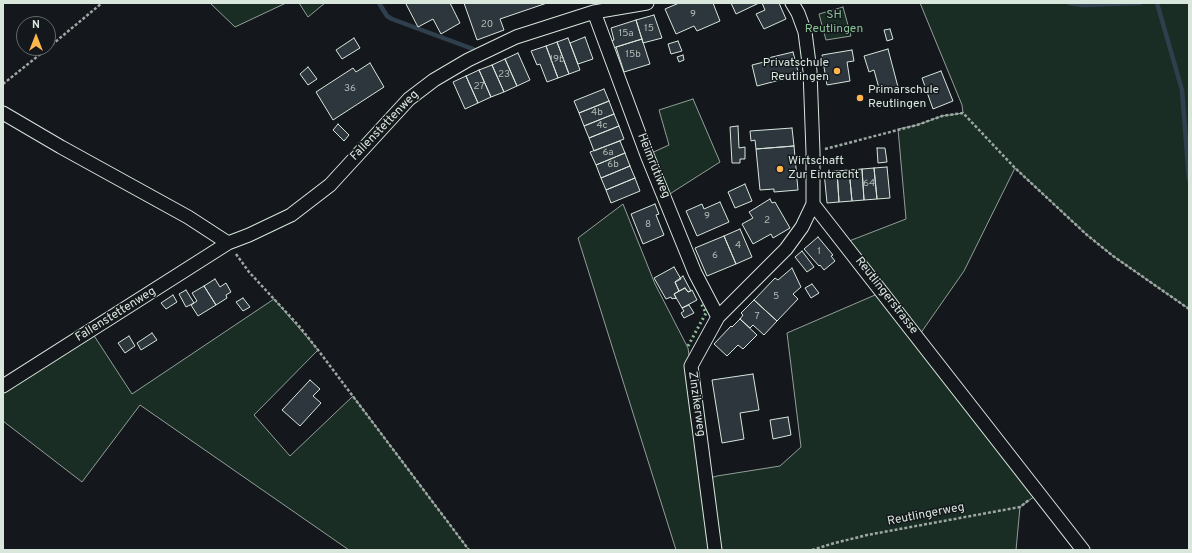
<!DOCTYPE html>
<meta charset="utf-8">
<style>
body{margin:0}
#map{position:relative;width:1192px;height:553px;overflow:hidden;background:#14181c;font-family:Overpass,sans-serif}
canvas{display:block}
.frame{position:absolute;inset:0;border:4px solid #d8e6dc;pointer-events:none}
.north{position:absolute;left:16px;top:16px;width:40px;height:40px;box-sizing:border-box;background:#14181c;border:1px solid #626a69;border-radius:50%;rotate:0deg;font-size:11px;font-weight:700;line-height:16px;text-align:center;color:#d8e6dc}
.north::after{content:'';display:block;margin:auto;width:14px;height:18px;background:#ffb74d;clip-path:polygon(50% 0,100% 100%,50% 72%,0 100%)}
</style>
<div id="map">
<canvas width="1192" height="553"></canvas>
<div class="frame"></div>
<div class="north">N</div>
</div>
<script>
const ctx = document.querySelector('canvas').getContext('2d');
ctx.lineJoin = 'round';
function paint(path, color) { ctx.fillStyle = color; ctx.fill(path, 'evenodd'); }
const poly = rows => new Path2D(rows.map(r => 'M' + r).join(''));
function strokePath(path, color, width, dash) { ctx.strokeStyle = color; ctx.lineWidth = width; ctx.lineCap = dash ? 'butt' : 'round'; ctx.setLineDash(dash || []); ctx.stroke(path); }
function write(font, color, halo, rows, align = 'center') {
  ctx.font = font + ' Overpass,sans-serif'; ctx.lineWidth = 3; ctx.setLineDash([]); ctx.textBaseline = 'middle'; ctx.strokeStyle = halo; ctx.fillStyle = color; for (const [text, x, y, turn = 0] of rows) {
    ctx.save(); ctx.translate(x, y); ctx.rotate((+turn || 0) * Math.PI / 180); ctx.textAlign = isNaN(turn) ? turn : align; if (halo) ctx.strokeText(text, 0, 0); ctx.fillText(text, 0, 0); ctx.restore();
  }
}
const green = poly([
 [210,3,286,3,235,27,210,3],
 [299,3,325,3,308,17,299,3],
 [920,3,1189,3,1189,309,1113,256,1087,235,1015,168,964,271,918,337,1039,493,1020,507,1016,550,676,550,578,238,623,204,655,284,688,348,707,479,717,476,780,466,801,447,787,333,882,292,844,243,906,219,898,129,917,125,942,116,963,113,962,105,920,3],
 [843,7,851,36,826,40,819,14,843,7],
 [693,99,720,162,665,197,647,155,669,145,659,110,693,99],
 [274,299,318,350,254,415,290,456,353,396,469,550,349,550,140,405,82,482,3,421,3,386,91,331,132,394,274,299]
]);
paint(green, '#1a2d24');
strokePath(green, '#939e99', 1);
strokePath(poly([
 [379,3,387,16,392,19,473,49],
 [1069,3,1083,5,1140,3],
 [1157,3,1182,90,1189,179]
]), '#2f3f4d', 4.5);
const building = poly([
 [409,3,450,3,460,23,441,34,433,19,418,27,406,4,409,3],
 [464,3,547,3,500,19,504,30,477,40,464,3],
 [679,3,713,3,720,21,697,31,694,26,676,34,665,9,679,3],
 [731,3,759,3,736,14,731,3],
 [762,3,779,3,786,19,764,29,756,14,765,10,762,3],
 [654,15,662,38,643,43,636,20,654,15],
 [636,20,642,39,610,49,608,42,614,40,611,28,636,20],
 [890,29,893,39,887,41,884,30,890,29],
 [585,37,593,59,578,64,570,43,585,37],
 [354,38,360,48,342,59,336,50,354,38],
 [568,38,580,70,569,74,557,42,568,38],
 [642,39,650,64,624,72,616,47,642,39],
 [678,41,682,51,671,54,668,44,678,41],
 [557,42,569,74,558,78,546,46,557,42],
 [546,46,558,78,547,82,540,64,537,65,531,51,546,46],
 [888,49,898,87,880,92,874,70,869,72,864,56,888,49],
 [852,50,854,61,847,62,850,81,827,85,822,55,852,50],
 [793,52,799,75,757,86,752,65,764,62,764,59,793,52],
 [518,53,530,80,517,86,505,59,518,53],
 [683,55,684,60,679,62,677,57,683,55],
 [505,59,517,86,504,92,492,65,505,59],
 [370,63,384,87,333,120,316,92,353,68,356,72,370,63],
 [492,65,504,92,491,97,479,70,492,65],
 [308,67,317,79,308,85,300,74,308,67],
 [479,70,491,97,478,103,466,76,479,70],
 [941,71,953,101,933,109,922,78,941,71],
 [466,76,478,103,465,109,453,82,466,76],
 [604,89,609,101,579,113,574,101,604,89],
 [609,101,614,114,584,126,579,113,609,101],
 [614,114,619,126,589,138,584,126,614,114],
 [338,124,349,135,344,141,333,130,338,124],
 [619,126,624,139,594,151,589,138,619,126],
 [738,126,739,148,745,147,745,159,740,159,740,163,732,163,730,127,738,126],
 [792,128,794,146,756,149,755,140,751,141,750,131,792,128],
 [620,141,625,153,596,165,590,152,620,141],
 [794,146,798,190,774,192,774,189,760,190,756,149,794,146],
 [877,148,885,148,887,162,878,163,877,148],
 [625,153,630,166,601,178,596,165,625,153],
 [630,166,635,178,606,190,601,178,630,166],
 [887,167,890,198,877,199,874,168,887,167],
 [874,168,877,199,864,200,862,169,874,168],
 [862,169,864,200,852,201,849,170,862,169],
 [849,170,852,201,839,202,837,171,849,170],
 [837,171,839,202,827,203,824,172,837,171],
 [635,178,640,191,611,203,606,190,635,178],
 [745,184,752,201,735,208,728,192,745,184],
 [770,199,772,203,775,202,790,228,773,238,771,234,753,244,742,224,753,218,749,212,770,199],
 [720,202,729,222,697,236,686,211,702,204,704,209,720,202],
 [655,204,659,214,656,215,664,235,643,244,631,214,655,204],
 [740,229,752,257,736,264,724,236,740,229],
 [724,236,736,264,707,276,695,248,724,236],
 [818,237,833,255,831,256,835,261,824,270,820,265,819,266,804,249,818,237],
 [802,251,814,267,807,272,795,257,802,251],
 [674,267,681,279,675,282,679,291,674,294,676,298,675,299,674,298,672,299,671,297,666,299,654,278,674,267],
 [792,268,801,287,793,294,798,299,777,321,754,300,775,278,778,280,792,268],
 [683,276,691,291,688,292,685,288,679,291,675,282,683,276],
 [215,279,220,287,226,283,231,292,226,295,227,298,216,305,204,286,215,279],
 [812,284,819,293,811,298,805,288,812,284],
 [204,286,216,305,198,316,191,305,197,301,192,293,204,286],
 [685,288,688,292,692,290,697,300,682,308,674,294,685,288],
 [186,290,194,303,186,307,179,294,186,290],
 [173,295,177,302,166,309,161,303,173,295],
 [243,298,250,307,243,311,236,302,243,298],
 [754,300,777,321,764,335,753,325,750,328,740,319,743,315,741,313,754,300],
 [689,305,694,313,684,318,681,313,684,311,682,308,689,305],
 [740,319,757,335,743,349,738,345,727,356,714,344,731,326,732,327,740,319],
 [152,333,157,340,141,350,137,343,152,333],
 [129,336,135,346,125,353,118,343,129,336],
 [753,374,759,410,740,413,744,439,722,443,712,380,753,374],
 [310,380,320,389,313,396,321,403,300,426,282,410,310,380],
 [788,417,791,435,773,439,770,420,788,417]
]);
paint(building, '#2c363c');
strokePath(building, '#d8e6dc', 1);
const street = poly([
 [792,3,798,13,805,32,810,71,813,152,813,204,1083,550],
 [594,12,647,155,695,273,718,317],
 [3,113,61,147,188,217,228,243],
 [3,386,228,243,249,235,291,215,330,185,409,99,434,80,468,60,516,37,594,12,647,3],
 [715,550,691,366,718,317,786,249,802,227,813,204]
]);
strokePath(street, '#d8e6dc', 15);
strokePath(poly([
 [48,48,102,3],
 [3,84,48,48],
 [825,149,917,125,942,116,963,113,1015,168,1087,235,1113,256,1189,309],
 [236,254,249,272,299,326,318,350,469,550],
 [812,550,831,544,867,535,1020,507,1029,500]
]), '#9da8a2', 2.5, [3, 2]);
strokePath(street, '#14181c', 13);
strokePath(poly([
 [688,346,706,313,701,303]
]), '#8ac095', 3, [2, 3]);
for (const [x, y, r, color] of [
 [837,71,4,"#ffb74d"],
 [860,98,4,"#ffb74d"],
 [780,169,4,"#ffb74d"]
]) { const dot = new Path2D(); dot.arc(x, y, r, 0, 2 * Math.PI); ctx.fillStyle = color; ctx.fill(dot); strokePath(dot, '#14181c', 1.5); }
write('10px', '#adbab4', null, [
 ["9",693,15],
 ["20",487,25],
 ["15",649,29],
 ["15a",626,34],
 ["15b",633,55],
 ["19b",557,60],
 ["23",504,75],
 ["27",479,87],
 ["36",350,89],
 ["4b",597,113],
 ["4c",602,126],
 ["6a",608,153],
 ["6b",613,165],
 ["64",869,184],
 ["9",707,217],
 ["2",767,221],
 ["8",648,225],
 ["4",738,246],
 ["1",819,252],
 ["6",715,256],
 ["5",776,297],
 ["7",757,317]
]);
write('12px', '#8ac095', '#14181c', [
 ["SH",834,16],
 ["Reutlingen",834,30]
]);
write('12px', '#d8e6dc', '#14181c', [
 ["Privatschule",829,64,"right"],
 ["Reutlingen",829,78,"right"],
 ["Primarschule",868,91],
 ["Reutlingen",868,105],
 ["Wirtschaft",788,162],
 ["Zur Eintracht",788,176]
], 'left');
write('12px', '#d8e6dc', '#14181c', [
 ["Fallenstettenweg",385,126,-46],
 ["Heimrütiweg",653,166,68],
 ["Reutlingerstrasse",886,296,52],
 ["Fallenstettenweg",116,315,-32],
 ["Zinzikerweg",696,404,82],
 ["Reutlingerweg",926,515,-11]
]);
</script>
